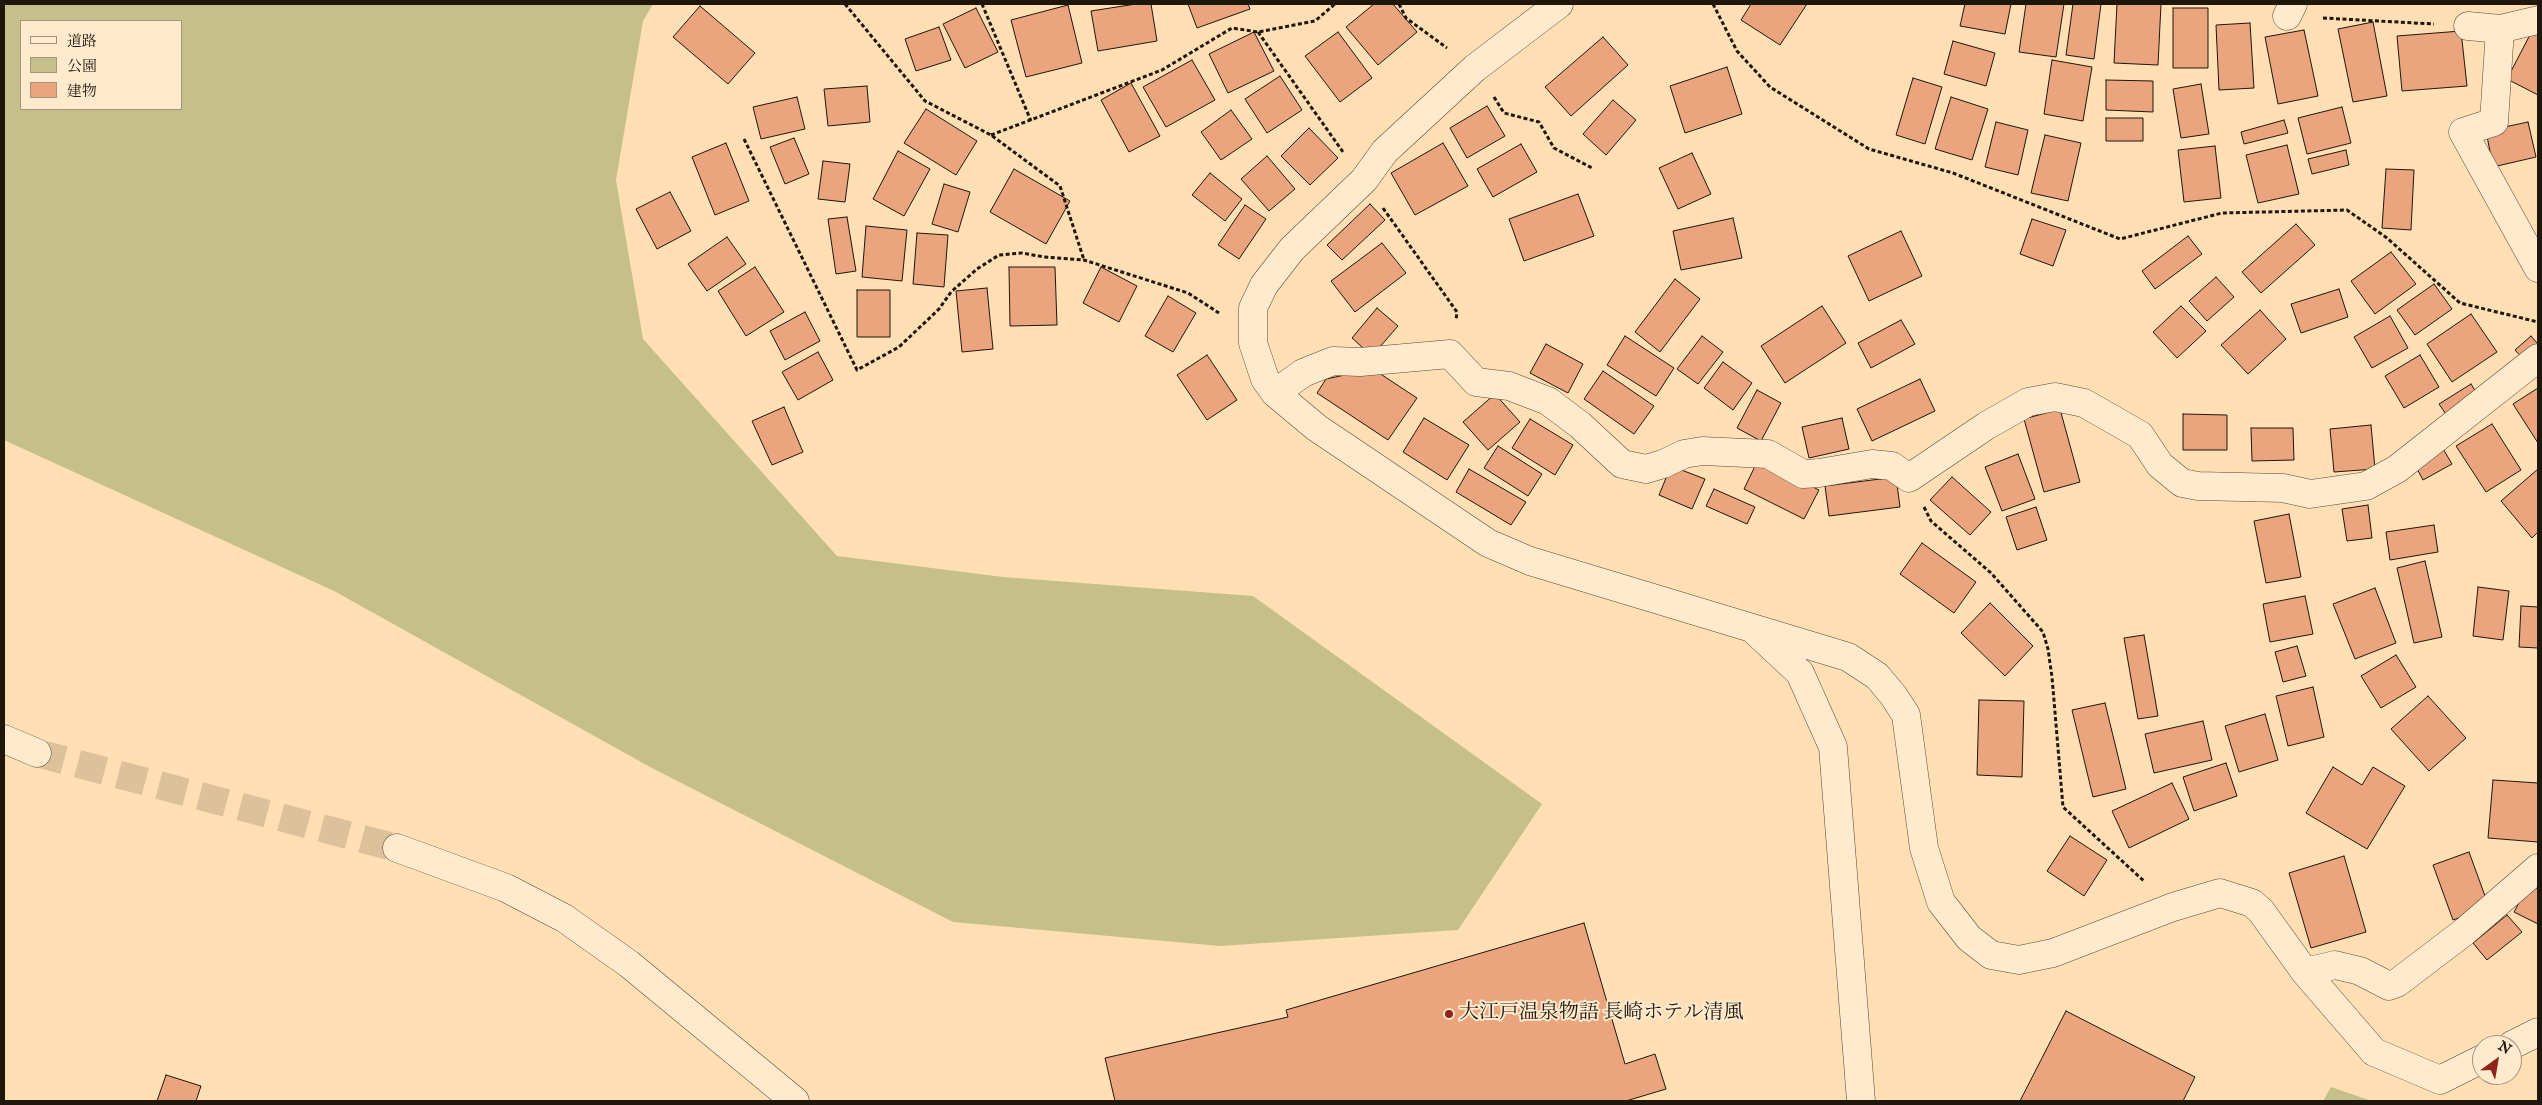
<!DOCTYPE html>
<meta charset="utf-8">
<style>
body{margin:0}
#map{position:relative;width:2542px;height:1105px;overflow:hidden;background:#ffdfb3;font-family:"IM FELL English","Noto Serif JP",serif}
canvas{display:block}
.frame{position:absolute;inset:0;border:5px solid #1f160c;pointer-events:none}
.legend{position:absolute;left:20px;top:20px;width:162px;height:90px;box-sizing:border-box;background:#ffeace;border:1px solid #a59580;margin:0;padding:6px 9px;list-style:none;font-size:15px;color:#1f160c}
.legend li{display:flex;align-items:center;gap:10px;height:25px}
.legend b{width:25px;border:1px solid #a59580}
.north{position:absolute;left:2472px;top:1035px;width:50px;height:50px;box-sizing:border-box;background:#ffeace;border:1px solid #a59580;border-radius:50%;rotate:32deg;font-size:14px;font-weight:700;line-height:20px;text-align:center;color:#1f160c}
.north::after{content:'';display:block;margin:auto;width:18px;height:22px;background:#8f2418;clip-path:polygon(50% 0,100% 100%,50% 72%,0 100%)}
</style>
<div id="map">
<canvas width="2542" height="1105"></canvas>
<div class="frame"></div>
<ul class="legend">
<li><b style="height:6px;background:#ffeace"></b>道路</li>
<li><b style="height:14px;background:#c5c089"></b>公園</li>
<li><b style="height:14px;background:#eaa47e"></b>建物</li>
</ul>
<div class="north">N</div>
</div>
<script>
const ctx = document.querySelector('canvas').getContext('2d');
ctx.lineJoin = 'round';
function paint(path, color) { ctx.fillStyle = color; ctx.fill(path, 'evenodd'); }
const poly = rows => new Path2D(rows.map(r => 'M' + r).join(''));
function strokePath(path, color, width, dash) { ctx.strokeStyle = color; ctx.lineWidth = width; ctx.lineCap = dash ? 'butt' : 'round'; ctx.setLineDash(dash || []); ctx.stroke(path); }
function write(font, color, halo, rows, align = 'center') {
  ctx.font = font + ' "IM FELL English","Noto Serif JP",serif'; ctx.lineWidth = 4; ctx.setLineDash([]); ctx.textBaseline = 'middle'; ctx.strokeStyle = halo; ctx.fillStyle = color; for (const [text, x, y, turn = 0] of rows) {
    ctx.save(); ctx.translate(x, y); ctx.rotate((+turn || 0) * Math.PI / 180); ctx.textAlign = isNaN(turn) ? turn : align; if (halo) ctx.strokeText(text, 0, 0); ctx.fillText(text, 0, 0); ctx.restore();
  }
}
paint(poly([
 [4,4,653,4,643,21,616,180,643,339,837,556,1003,577,1253,596,1542,804,1458,930,1220,946,953,922,650,767,334,591,4,440],
 [21,21,181,21,181,109,21,109],
 [2331,1087,2372,1101,2323,1101]
]), '#c5c089');
const building = poly([
 [1136,4,1151,4,1157,41,1098,51,1091,11,1136,4],
 [1188,4,1248,4,1250,9,1197,28,1188,4],
 [1374,4,1393,4,1417,32,1378,65,1346,27,1374,4],
 [1751,4,1807,4,1780,45,1741,20,1751,4],
 [1965,4,2011,4,2005,34,1960,26,1965,4],
 [2026,4,2064,4,2056,57,2019,52,2026,4],
 [2073,4,2101,4,2094,59,2066,55,2073,4],
 [2117,4,2161,4,2158,65,2114,63,2117,4],
 [1068,5,1082,63,1026,77,1011,20,1068,5],
 [700,6,755,53,728,84,673,37,700,6],
 [976,8,998,52,965,68,943,24,976,8],
 [2173,8,2208,8,2208,68,2173,68,2173,8],
 [2373,22,2387,96,2353,102,2338,29,2373,22],
 [2250,23,2254,88,2219,90,2216,25,2250,23],
 [939,27,951,60,916,71,905,39,939,27],
 [2304,30,2318,96,2278,104,2265,37,2304,30],
 [2461,31,2467,86,2402,91,2397,36,2461,31],
 [2532,31,2538,34,2538,95,2507,79,2532,31],
 [1254,32,1274,71,1228,93,1209,54,1254,32],
 [1338,32,1372,78,1340,102,1305,56,1338,32],
 [1603,37,1628,65,1571,116,1545,87,1603,37],
 [1953,41,1995,53,1986,86,1944,74,1953,41],
 [1192,60,1215,100,1166,127,1143,87,1192,60],
 [2052,60,2092,67,2083,121,2044,114,2052,60],
 [1727,67,1742,114,1685,133,1670,86,1727,67],
 [1280,76,1302,110,1267,133,1245,99,1280,76],
 [1913,78,1942,87,1925,144,1896,135,1913,78],
 [2106,80,2153,81,2153,112,2106,110,2106,80],
 [1131,83,1160,136,1129,152,1101,100,1131,83],
 [2201,84,2209,134,2181,138,2173,89,2201,84],
 [867,86,870,122,828,126,824,89,867,86],
 [797,97,805,129,761,139,753,107,797,97],
 [1951,97,1988,109,1972,160,1935,149,1951,97],
 [1613,100,1636,120,1606,155,1583,134,1613,100],
 [1487,106,1505,136,1467,158,1450,128,1487,106],
 [2342,107,2351,143,2307,154,2298,118,2342,107],
 [926,109,977,141,956,175,904,143,926,109],
 [1231,110,1252,139,1221,160,1201,132,1231,110],
 [2106,118,2143,118,2143,141,2106,141,2106,118],
 [2284,120,2288,133,2244,144,2241,132,2284,120],
 [1996,122,2028,130,2018,175,1985,167,1996,122],
 [2528,122,2536,157,2493,167,2486,131,2528,122],
 [1309,128,1338,158,1310,185,1281,156,1309,128],
 [2045,135,2081,143,2068,201,2031,193,2045,135],
 [794,138,809,174,785,184,770,147,794,138],
 [726,143,749,201,715,215,692,157,726,143],
 [1443,143,1468,186,1415,215,1391,173,1443,143],
 [1521,144,1537,172,1493,197,1477,169,1521,144],
 [2287,145,2299,194,2258,203,2246,155,2287,145],
 [2215,146,2221,198,2184,202,2178,150,2215,146],
 [2346,150,2349,165,2312,174,2308,159,2346,150],
 [898,151,930,169,904,216,873,199,898,151],
 [1692,153,1711,194,1678,209,1659,168,1692,153],
 [1267,156,1295,189,1269,211,1241,179,1267,156],
 [823,161,850,164,845,202,818,199,823,161],
 [1014,169,1070,201,1046,244,990,212,1014,169],
 [2386,169,2414,170,2411,230,2382,228,2386,169],
 [1210,173,1242,199,1225,221,1192,195,1210,173],
 [944,184,970,192,958,232,932,224,944,184],
 [670,192,691,231,657,249,636,209,670,192],
 [1578,194,1594,236,1524,261,1509,219,1578,194],
 [1370,204,1385,220,1342,260,1327,245,1370,204],
 [1245,205,1266,219,1239,259,1218,245,1245,205],
 [847,217,856,271,836,274,828,219,847,217],
 [1733,218,1742,258,1681,270,1673,231,1733,218],
 [2032,219,2066,230,2053,266,2020,254,2032,219],
 [2296,224,2315,245,2261,293,2242,272,2296,224],
 [866,226,907,230,902,281,862,277,866,226],
 [1901,231,1922,276,1869,301,1848,256,1901,231],
 [917,233,948,235,944,287,913,284,917,233],
 [2188,236,2202,254,2155,289,2142,271,2188,236],
 [727,237,746,264,707,291,688,264,727,237],
 [1382,243,1406,273,1355,312,1331,281,1382,243],
 [2391,252,2416,284,2375,314,2351,281,2391,252],
 [755,267,784,312,746,336,718,291,755,267],
 [1009,267,1055,267,1057,325,1010,326,1009,267],
 [1101,267,1137,286,1119,322,1083,303,1101,267],
 [2216,277,2234,297,2207,321,2189,301,2216,277],
 [1675,279,1700,299,1660,352,1635,332,1675,279],
 [2434,284,2452,309,2415,335,2397,310,2434,284],
 [987,288,993,349,962,352,956,291,987,288],
 [2339,289,2348,317,2301,333,2291,304,2339,289],
 [857,290,890,290,890,337,857,337,857,290],
 [1168,296,1196,313,1173,352,1145,336,1168,296],
 [1822,306,1846,343,1785,383,1761,346,1822,306],
 [2181,306,2206,331,2177,358,2153,332,2181,306],
 [1377,308,1398,326,1372,356,1352,338,1377,308],
 [2260,310,2286,339,2248,374,2221,345,2260,310],
 [805,312,820,341,785,360,770,331,805,312],
 [2471,314,2497,352,2452,382,2427,344,2471,314],
 [2390,316,2408,348,2372,368,2354,337,2390,316],
 [1901,320,1915,344,1871,368,1858,343,1901,320],
 [1625,336,1674,368,1656,396,1607,365,1625,336],
 [1702,336,1723,352,1698,384,1677,369,1702,336],
 [2531,336,2538,344,2538,352,2527,363,2515,350,2531,336],
 [1546,344,1583,364,1568,393,1530,373,1546,344],
 [818,352,833,380,798,400,782,372,818,352],
 [1207,355,1237,400,1207,420,1177,375,1207,355],
 [2420,355,2439,387,2404,408,2385,376,2420,355],
 [1723,362,1752,383,1733,410,1704,388,1723,362],
 [1373,369,1417,398,1388,440,1317,393,1326,379,1373,369],
 [1603,371,1654,406,1634,434,1584,399,1603,371],
 [1920,379,1935,411,1872,441,1857,409,1920,379],
 [2471,384,2481,400,2450,420,2439,404,2471,384],
 [2538,388,2538,443,2513,404,2538,388],
 [1757,390,1781,403,1761,441,1737,428,1757,390],
 [1495,394,1520,422,1488,450,1463,422,1495,394],
 [784,407,803,452,772,465,752,421,784,407],
 [2060,409,2080,482,2044,492,2024,419,2060,409],
 [2183,414,2227,415,2227,450,2183,450,2183,414],
 [1424,418,1469,445,1447,480,1403,452,1424,418],
 [1842,418,1849,449,1809,458,1802,427,1842,418],
 [1530,419,1573,445,1555,475,1512,448,1530,419],
 [2492,424,2521,470,2486,492,2456,446,2492,424],
 [2371,425,2375,469,2334,472,2330,429,2371,425],
 [2251,428,2293,428,2294,460,2252,461,2251,428],
 [1498,446,1542,474,1528,496,1484,468,1498,446],
 [2442,447,2452,464,2423,480,2414,463,2442,447],
 [2018,454,2035,499,2002,511,1985,467,2018,454],
 [1758,460,1819,490,1804,519,1744,489,1758,460],
 [1671,466,1705,479,1692,509,1659,495,1671,466],
 [1469,469,1526,502,1511,525,1456,492,1469,469],
 [2538,469,2538,532,2532,538,2501,501,2538,469],
 [1896,477,1900,507,1829,516,1825,486,1896,477],
 [1952,477,1991,512,1970,535,1930,500,1952,477],
 [1714,489,1755,507,1747,524,1706,506,1714,489],
 [2368,505,2372,538,2347,541,2342,509,2368,505],
 [2036,507,2047,540,2017,550,2006,517,2036,507],
 [2289,514,2301,577,2266,583,2254,521,2289,514],
 [2434,525,2438,552,2390,560,2386,532,2434,525],
 [1922,543,1976,582,1954,613,1900,574,1922,543],
 [2425,561,2442,637,2414,643,2397,568,2425,561],
 [2478,587,2509,591,2503,640,2473,636,2478,587],
 [2375,588,2396,643,2355,659,2333,604,2375,588],
 [2305,596,2313,634,2270,642,2263,604,2305,596],
 [1990,603,2033,646,2005,676,1961,633,1990,603],
 [2521,606,2538,607,2538,648,2519,647,2521,606],
 [2144,635,2158,716,2138,719,2124,638,2144,635],
 [2297,646,2306,676,2283,682,2275,652,2297,646],
 [2396,655,2416,687,2381,708,2361,676,2396,655],
 [2313,687,2324,737,2288,746,2276,696,2313,687],
 [2428,696,2466,738,2429,771,2391,729,2428,696],
 [1979,700,2024,701,2022,777,1977,775,1979,700],
 [2105,703,2126,789,2093,797,2072,710,2105,703],
 [2265,714,2278,760,2239,772,2225,726,2265,714],
 [2203,721,2212,760,2154,773,2145,734,2203,721],
 [2226,763,2237,796,2194,811,2183,777,2226,763],
 [2333,767,2362,785,2373,767,2405,786,2367,849,2306,813,2333,767],
 [2493,780,2538,783,2538,842,2488,838,2493,780],
 [2172,783,2189,819,2129,848,2112,811,2172,783],
 [2070,836,2107,860,2084,896,2047,871,2070,836],
 [2469,852,2489,907,2453,920,2433,865,2469,852],
 [2344,856,2366,932,2311,948,2289,873,2344,856],
 [2529,884,2538,889,2538,924,2514,912,2529,884],
 [2507,915,2522,932,2487,960,2473,943,2507,915],
 [1584,923,1625,1064,1655,1054,1666,1089,1626,1101,1115,1101,1105,1058,1288,1017,1286,1010,1584,923],
 [2066,1011,2195,1077,2183,1101,2020,1101,2066,1011],
 [166,1075,201,1086,196,1101,157,1101,166,1075]
]);
paint(building, '#eaa47e');
strokePath(building, '#1f160c', 1);
strokePath(poly([
 [37,753,397,848]
]), '#ddc19a', 28, [28, 14]);
const minor = poly([
 [1559,4,1475,68,1385,151,1364,180,1292,249,1264,285,1253,308,1253,343,1265,379,1275,393,1317,428,1488,543,1530,561,1848,657,1877,676,1893,695,1906,715,1924,848,1941,902,1969,938,1991,955,2019,960,2053,953,2173,907,2220,893,2252,903,2261,911,2305,972,2374,1052,2440,1080,2482,1059],
 [2287,16,2293,4],
 [2468,26,2500,29,2538,20],
 [2500,29,2494,122,2463,132,2538,268],
 [1275,393,1303,373,1333,361,1360,362,1450,354,1476,382,1509,386,1548,401,1580,425,1622,464,1646,469,1663,464,1684,454,1702,451,1768,454,1803,474,1819,473,1872,464,1892,466,1909,478,1986,426,2028,402,2055,397,2084,403,2140,435,2160,465,2182,483,2198,486,2283,488,2310,494,2366,486,2397,469,2538,358],
 [1756,632,1800,673,1833,747,1861,1101],
 [4,739,37,753],
 [397,848,506,888,564,918,629,964,795,1101],
 [2305,972,2335,965,2360,971,2389,986,2397,983,2464,932,2538,868],
 [2512,1045,2538,1032]
]);
strokePath(minor, '#574836', 29);
strokePath(poly([
 [845,4,925,101,991,135,1060,186,1084,260],
 [982,4,1031,121],
 [1399,4,1406,18,1447,48],
 [1713,4,1737,51,1770,87,1869,149,1953,173,2120,239,2222,213,2347,210,2387,238,2460,303,2538,322],
 [2323,18,2434,24],
 [1258,32,1343,152],
 [1494,97,1504,113,1539,122,1554,148,1592,168],
 [991,135,1162,70,1232,28,1258,32,1315,21,1335,4],
 [744,139,857,370,899,347,939,309,951,292,977,269,999,255,1022,253,1044,257,1084,260,1188,293,1219,313],
 [1383,208,1457,312,1456,320],
 [1924,507,1931,521,1991,573,2043,632,2048,649,2052,677,2063,807,2145,882]
]), '#1f160c', 3, [4, 2.5]);
strokePath(minor, '#ffeace', 28);
for (const [x, y, r, color] of [
 [1449,1014,5,"#8f2418"]
]) { const dot = new Path2D(); dot.arc(x, y, r, 0, 2 * Math.PI); ctx.fillStyle = color; ctx.fill(dot); strokePath(dot, '#ffeace', 2); }
write('20px', '#1f160c', '#ffeace', [
 ["大江戸温泉物語 長崎ホテル清風",1459,1014]
], 'left');
</script>
